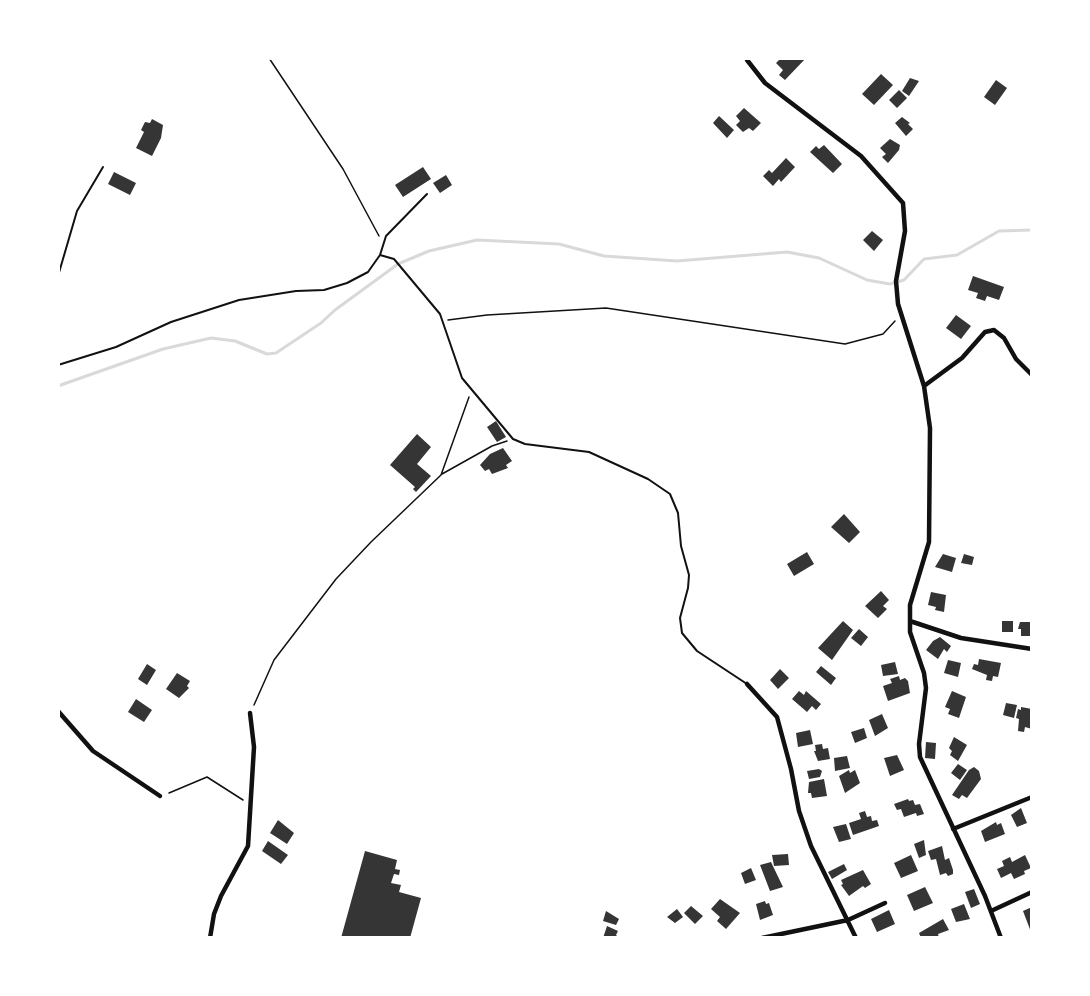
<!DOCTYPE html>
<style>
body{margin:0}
#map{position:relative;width:1090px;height:996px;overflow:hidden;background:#fff;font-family:"IBM Plex Sans",sans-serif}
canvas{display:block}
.frame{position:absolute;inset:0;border:60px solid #fff;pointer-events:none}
</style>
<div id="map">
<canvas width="1090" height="996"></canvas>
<div class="frame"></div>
</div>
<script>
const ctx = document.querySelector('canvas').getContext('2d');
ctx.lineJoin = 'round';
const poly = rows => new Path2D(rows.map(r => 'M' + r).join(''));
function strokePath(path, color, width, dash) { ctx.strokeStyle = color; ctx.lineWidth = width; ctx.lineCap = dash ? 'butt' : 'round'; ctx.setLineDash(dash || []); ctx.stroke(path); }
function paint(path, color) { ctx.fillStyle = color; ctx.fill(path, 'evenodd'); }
strokePath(poly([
 [58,386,163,349,211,338,235,341,267,354,276,353,321,323,335,310,398,264,429,251,477,240,559,244,604,256,677,261,787,252,819,258,867,280,890,284,904,280,924,259,957,255,999,231,1032,230]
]), '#d9d9d9', 3);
paint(poly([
 [781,58,806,58,785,80,779,75,783,70,776,63],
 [881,74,893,85,874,105,862,94],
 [910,78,919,81,909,96,902,91],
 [996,80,1007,88,995,105,984,97],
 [899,90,907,98,897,108,889,100],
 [744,108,761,123,753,131,749,128,743,132,736,125,740,121,736,116],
 [719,116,734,130,727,138,713,123],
 [902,117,910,123,908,124,913,129,906,136,895,123],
 [152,119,163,125,161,138,152,156,136,148,144,132,141,130,145,122,150,123],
 [890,139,900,145,899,150,888,163,882,157,886,154,880,148],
 [824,145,842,164,833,173,810,152,816,146,819,149],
 [786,158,795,167,781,182,779,179,773,186,763,176,769,170,772,173],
 [423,167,431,179,403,197,395,185],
 [114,172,136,183,130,195,108,184],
 [446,175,452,185,440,193,433,183],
 [872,231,883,240,874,251,863,240],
 [973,276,1004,287,999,300,987,296,985,301,976,298,978,293,968,290],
 [956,315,971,326,961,339,946,328],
 [496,421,506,437,497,442,487,427],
 [417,434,431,447,417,464,431,476,416,492,413,489,415,487,390,465],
 [503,448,512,461,506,465,508,468,492,474,489,469,485,471,480,465,490,454],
 [844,514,860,532,849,543,831,527],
 [807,552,814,564,794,576,787,564],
 [943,554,956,558,952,572,935,567],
 [964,554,974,557,972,565,961,563],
 [881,591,889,600,883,606,887,609,878,618,865,606],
 [931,592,946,595,944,612,935,610,936,607,928,605],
 [843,621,853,630,832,660,818,648],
 [1002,621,1013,621,1013,632,1002,632],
 [1020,622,1032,622,1032,636,1021,636,1021,629,1018,629],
 [859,629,868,637,861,646,851,638],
 [940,637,951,646,947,652,944,649,938,659,926,650,933,641],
 [979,659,1001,663,998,677,993,676,992,681,986,680,987,675,972,669,974,664,978,665],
 [948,660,961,663,958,677,944,673],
 [895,662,898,674,883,676,881,665],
 [147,664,156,670,147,685,138,679],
 [821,666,836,678,831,685,816,672],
 [780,669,789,678,778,689,770,680],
 [177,673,190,681,187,686,189,688,179,698,166,689],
 [899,676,900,680,905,678,908,681,910,693,888,701,883,686,892,683,890,679],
 [799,691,804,695,806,691,821,704,816,710,812,706,807,712,792,699],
 [952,691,966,697,959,718,948,714,950,709,945,707],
 [136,699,152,710,144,722,128,712],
 [1006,703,1017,705,1014,718,1003,715],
 [1021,707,1032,709,1032,729,1025,727,1024,732,1018,731,1019,719,1016,718,1018,709,1021,710],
 [882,714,888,728,875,736,869,720],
 [864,728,867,738,855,743,851,732],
 [810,730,813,744,798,747,796,733],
 [954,737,967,745,958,761,950,755,952,751,949,748],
 [926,742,936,743,935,759,925,758],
 [822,744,823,749,828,748,830,759,818,761,814,751,816,751,815,745],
 [897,755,904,770,890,776,884,758],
 [847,756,850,768,835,771,834,758],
 [958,764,967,770,960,780,951,773],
 [974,767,979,771,981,779,967,798,962,795,959,799,952,795,969,770],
 [819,769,822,771,820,777,809,779,807,771],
 [849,770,850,773,855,770,860,783,845,793,839,776],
 [824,779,827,796,812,798,811,793,808,793,809,782],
 [908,799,909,801,913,800,915,805,920,804,924,814,917,816,916,813,904,817,901,809,897,810,894,804],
 [1021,808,1027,823,1017,827,1011,815],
 [865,811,867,817,871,816,872,821,877,820,879,826,853,835,849,823,861,819,859,813],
 [278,820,294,833,287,844,270,833],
 [996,822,997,825,1001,823,1005,834,985,842,981,831],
 [846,824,851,839,839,842,833,827],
 [924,840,926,855,919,858,914,844],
 [268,841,288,855,281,864,262,851],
 [942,846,945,860,949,858,953,870,953,874,948,876,946,873,940,875,936,859,931,860,928,851],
 [365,851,397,860,395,869,400,870,399,875,394,874,391,883,401,885,399,892,421,898,410,938,341,938],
 [788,854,789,865,774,866,772,855],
 [911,855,918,871,901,878,894,863],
 [1025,855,1031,868,1024,871,1025,874,1014,879,1011,873,1001,878,997,869,1004,866,1002,861,1010,857,1012,862],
 [771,862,783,887,770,891,760,865],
 [844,864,847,870,832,879,828,872],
 [751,868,756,880,745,884,741,873],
 [863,870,871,884,865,888,863,886,849,896,841,885,843,884,841,880],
 [925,887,933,903,914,911,907,895],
 [974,889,980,904,971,908,965,892],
 [720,899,740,913,726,929,717,921,720,917,711,909],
 [765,901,766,904,769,903,773,915,760,920,756,904],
 [964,904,970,919,956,922,951,909],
 [691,906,703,916,695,924,684,913],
 [1032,907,1032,932,1031,932,1023,911],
 [677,909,683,917,675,923,667,917],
 [889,910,895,924,877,932,871,919],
 [606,911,619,919,616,925,603,921],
 [943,919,949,930,938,934,939,938,921,938,919,933],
 [607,926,618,931,616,935,619,938,603,938]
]), '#353535');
strokePath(poly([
 [269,58,343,169,379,236],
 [448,320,487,315,606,308,845,344,883,334,895,321],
 [442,474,492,446,507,441],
 [254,705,274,660,336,579,371,542,441,475,469,397],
 [169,793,207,777,243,800]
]), '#111', 1.5);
strokePath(poly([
 [380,255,394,259,440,314,462,378,513,439,525,444,589,452,648,479,670,494,678,513,681,546,689,575,688,588,680,618,682,633,697,651,747,684],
 [58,276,77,211,103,167],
 [58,365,116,347,171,322,239,300,296,291,324,290,347,283,368,272,380,255,386,236,427,194]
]), '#111', 2);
strokePath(poly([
 [747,60,765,83,861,156,903,203,905,231,896,281,898,304,924,386,930,428,929,542,910,605,910,632,924,673,926,688,919,744,920,757,985,896,1001,938],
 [924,386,962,358,985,332,994,330,1004,338,1016,359,1032,375],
 [910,621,961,638,1032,649],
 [747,684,777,717,791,769,799,811,811,846,856,938],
 [58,711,93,751,160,796],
 [953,829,1032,797],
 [991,911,1032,892],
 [210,938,214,914,221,896,248,846,254,747,250,713],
 [762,938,848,920,885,903]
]), '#111', 4.5);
</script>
